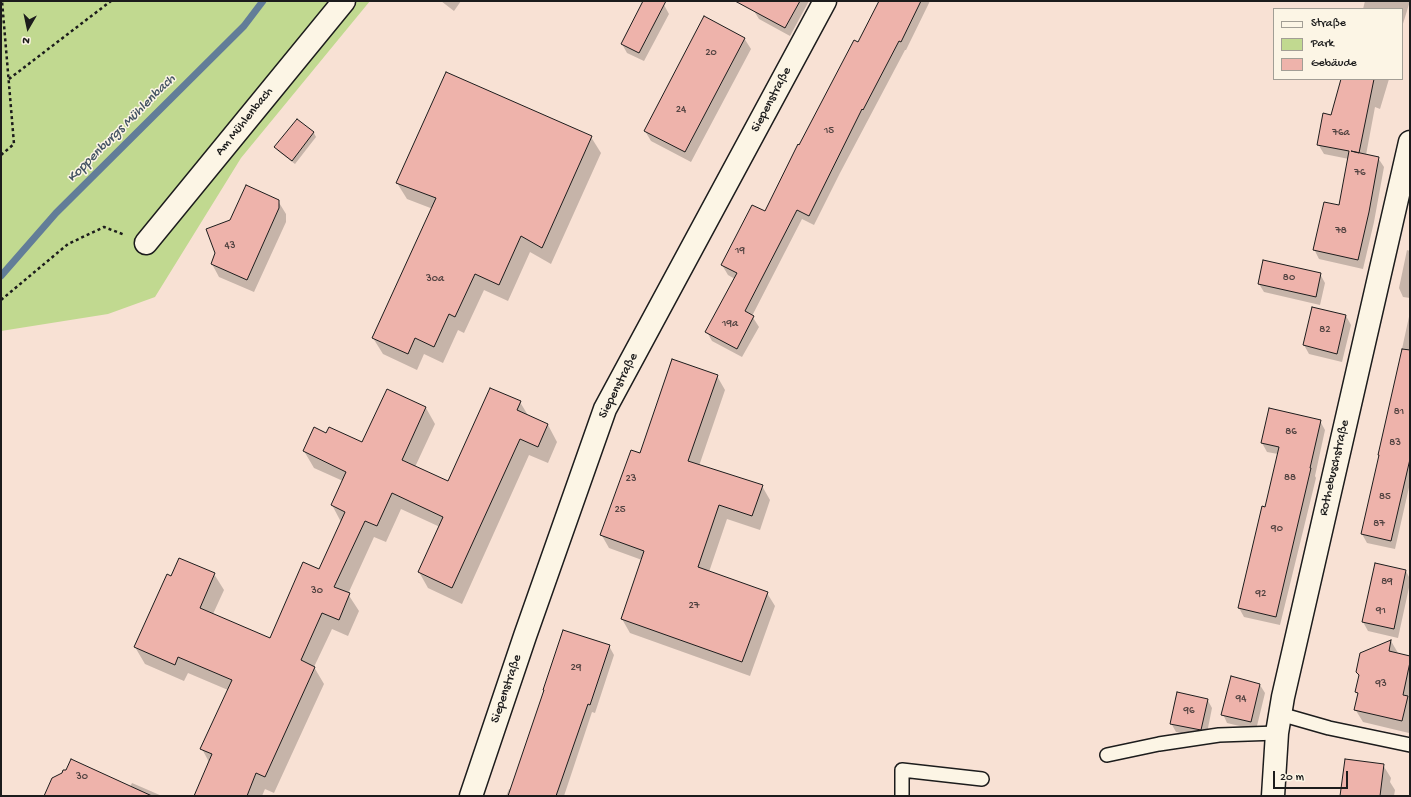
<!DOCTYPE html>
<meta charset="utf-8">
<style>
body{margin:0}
#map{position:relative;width:1411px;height:797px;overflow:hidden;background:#f8e1d4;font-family:"Gochi Hand",sans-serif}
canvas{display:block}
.frame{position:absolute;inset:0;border:2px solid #1c1c1c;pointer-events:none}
.legend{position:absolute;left:1273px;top:8px;width:130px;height:72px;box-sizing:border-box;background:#fcf5e5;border:1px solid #a29e95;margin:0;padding:5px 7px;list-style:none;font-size:12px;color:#1c1c1c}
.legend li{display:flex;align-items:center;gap:8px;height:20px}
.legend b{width:20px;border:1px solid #a29e95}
.north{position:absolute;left:8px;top:8px;width:40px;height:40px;-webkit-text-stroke:3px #fcf5e5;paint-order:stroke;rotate:189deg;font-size:11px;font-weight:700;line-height:16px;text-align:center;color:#1c1c1c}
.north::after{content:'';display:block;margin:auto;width:14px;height:18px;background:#1c1c1c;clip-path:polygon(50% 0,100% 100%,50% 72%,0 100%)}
.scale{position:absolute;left:1273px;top:771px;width:75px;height:18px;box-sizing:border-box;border:2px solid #1c1c1c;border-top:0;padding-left:5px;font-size:12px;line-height:14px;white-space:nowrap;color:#1c1c1c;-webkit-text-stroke:3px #fcf5e5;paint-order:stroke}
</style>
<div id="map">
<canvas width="1411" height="797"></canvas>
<div class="frame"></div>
<ul class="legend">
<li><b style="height:5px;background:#fcf5e5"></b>Straße</li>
<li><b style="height:11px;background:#c1d990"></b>Park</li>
<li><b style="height:11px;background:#eeb3ab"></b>Gebäude</li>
</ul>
<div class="north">N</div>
<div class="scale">20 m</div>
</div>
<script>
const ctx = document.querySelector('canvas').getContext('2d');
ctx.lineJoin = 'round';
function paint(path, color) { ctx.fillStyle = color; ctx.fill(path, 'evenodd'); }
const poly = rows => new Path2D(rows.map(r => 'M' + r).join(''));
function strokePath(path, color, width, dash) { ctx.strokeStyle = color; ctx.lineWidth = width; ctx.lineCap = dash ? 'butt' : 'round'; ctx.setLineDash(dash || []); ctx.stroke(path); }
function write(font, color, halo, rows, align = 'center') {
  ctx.font = font + ' "Gochi Hand",sans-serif'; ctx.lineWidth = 3; ctx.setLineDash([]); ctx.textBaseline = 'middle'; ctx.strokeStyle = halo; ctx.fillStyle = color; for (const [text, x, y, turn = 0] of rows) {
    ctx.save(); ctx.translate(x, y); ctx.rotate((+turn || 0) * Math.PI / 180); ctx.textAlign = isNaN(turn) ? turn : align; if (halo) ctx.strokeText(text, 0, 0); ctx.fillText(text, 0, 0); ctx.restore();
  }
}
paint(poly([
 [1,1,370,1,241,158,155,297,108,314,1,331]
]), '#c1d990');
paint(poly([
 [441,1,461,1,454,11],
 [644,1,655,1,664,5,669,14,644,61,627,53,622,44],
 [759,1,809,1,790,36,759,19,754,11],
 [880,1,930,1,906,50,905,50,840,173,814,225,802,219,752,316,759,327,742,357,712,341,707,332,735,279,728,275,722,265,765,213,799,146,859,43],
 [1365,1,1410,1,1402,27,1402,9,1363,9],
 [744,38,751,49,691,162,651,141,645,131],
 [1343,79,1389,79,1380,109,1375,107,1366,155,1378,158,1384,167,1374,222,1363,269,1319,259,1314,249,1339,206,1349,159,1324,154,1318,144,1332,116],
 [297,120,314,133,316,137,295,164,278,151,276,147],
 [591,137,601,153,551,264,530,252,508,301,484,290,464,333,458,330,443,363,424,354,417,370,383,354,373,338,433,209,407,199,397,183],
 [278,201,286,214,286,222,254,292,219,277,212,264],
 [1407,250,1410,251,1410,298,1403,297,1399,288],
 [1320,274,1325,283,1320,305,1264,292,1259,284],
 [1313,308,1346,316,1351,325,1342,362,1309,354,1304,345],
 [1410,312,1410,483,1395,549,1367,543,1362,534,1380,457,1379,455],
 [717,376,725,390,699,466,762,486,770,500,760,530,727,519,709,572,767,593,775,606,750,676,630,633,622,619,642,560,609,548,601,534,641,455],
 [387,390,426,408,435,424,415,467,449,483,520,402,529,417,548,425,557,442,548,463,529,455,462,604,428,588,419,572,440,527,401,509,386,542,374,537,348,594,359,611,348,636,332,629,314,667,324,684,274,793,265,789,262,796,196,796,209,762,202,749,228,690,188,673,184,681,145,664,135,647,172,578,214,574,224,590,213,614,271,639,319,570,341,522,332,505,343,481,314,468,304,451,327,434,362,443],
 [1270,410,1320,421,1325,430,1315,476,1316,478,1280,625,1244,617,1239,608,1266,508,1278,454,1267,452,1262,443],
 [1406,571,1410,579,1410,583,1398,638,1368,631,1363,622],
 [1391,641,1398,653,1410,657,1409,733,1363,722,1355,709,1358,695,1356,692,1360,676,1361,654],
 [609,646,614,655,595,713,592,712,564,796,506,796,509,789,512,789],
 [1260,685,1265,693,1256,730,1227,723,1223,714],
 [1207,699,1212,708,1206,738,1176,732,1171,723],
 [1383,765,1391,778,1390,782,1395,790,1394,796,1341,796],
 [67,771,130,787,132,783,162,796,48,796]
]), '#0003');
strokePath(poly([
 [1,276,56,213,244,26,263,1]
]), '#627d98', 7);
const building = poly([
 [643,1,666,1,639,53,621,44,643,1],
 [735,1,800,1,785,28,735,1],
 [879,1,921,1,901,42,899,41,863,110,862,109,809,216,797,210,745,311,754,316,737,349,705,332,737,273,721,265,752,205,765,211,798,144,799,145,854,40,858,42,879,1],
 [704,16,745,38,685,152,644,131,704,16],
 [446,72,592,136,542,248,521,236,499,285,475,274,455,317,449,314,434,347,415,338,408,354,372,338,436,198,396,183,446,72],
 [1341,79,1374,79,1359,153,1351,151,1379,157,1369,212,1358,260,1313,250,1324,202,1339,205,1349,151,1317,145,1323,113,1331,115,1341,79],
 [297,119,314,132,292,161,274,147,297,119],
 [246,185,279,200,279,208,247,280,211,264,215,253,206,229,230,220,246,185],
 [1263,260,1321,273,1316,297,1258,284,1263,260],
 [1312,307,1346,315,1337,354,1303,345,1312,307],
 [1402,349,1410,350,1410,459,1391,541,1361,534,1379,455,1378,455,1402,349],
 [672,359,718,375,688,461,763,485,752,516,719,505,698,567,768,592,742,662,621,619,644,551,600,535,631,450,640,453,672,359],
 [490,388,521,401,517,410,548,424,538,447,520,439,452,588,418,572,443,517,392,493,377,526,365,521,334,587,350,593,339,620,322,613,301,660,315,667,265,777,256,773,247,796,194,796,212,754,200,749,232,680,178,657,175,665,134,647,167,574,171,576,179,558,215,573,200,608,270,638,303,562,319,569,345,512,331,505,346,472,303,451,314,427,326,433,329,427,362,442,387,389,426,407,402,460,448,481,490,388],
 [1269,408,1321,420,1310,468,1311,468,1276,617,1238,608,1262,506,1265,507,1279,447,1261,443,1269,408],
 [1375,563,1406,570,1394,629,1362,622,1375,563],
 [563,630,610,645,590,705,588,704,556,796,508,796,544,690,543,690,563,630],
 [1391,640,1389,651,1410,656,1410,662,1403,695,1408,696,1402,721,1354,710,1358,693,1355,692,1359,675,1356,672,1360,653,1391,640],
 [1231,676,1260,684,1251,722,1221,715,1231,676],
 [1177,692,1208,699,1201,730,1170,724,1177,692],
 [71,759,152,796,44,796,52,778,62,773,63,770,66,770,71,759],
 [1345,759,1384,764,1380,796,1340,796,1345,759]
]);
paint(building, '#eeb3ab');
strokePath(building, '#1c1c1c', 1);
const lane = poly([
 [1280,714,1329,728,1410,745],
 [1107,755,1159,744,1219,735,1277,733],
 [902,796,902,770,982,779]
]);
const street = poly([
 [146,243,344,1],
 [471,796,525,636,605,409,825,1],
 [1273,796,1277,733,1283,697,1410,142]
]);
strokePath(lane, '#1c1c1c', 16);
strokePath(street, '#1c1c1c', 25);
strokePath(poly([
 [9,79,111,1],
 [1,155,14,144,2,1],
 [1,300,68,244,104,227,125,235]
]), '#1c1c1c', 2.5, [3, 3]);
strokePath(lane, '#fcf5e5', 13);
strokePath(street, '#fcf5e5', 22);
write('11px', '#504240', null, [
 ["20",711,53],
 ["24",681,110],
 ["15",829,131],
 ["76a",1341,133],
 ["76",1360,173],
 ["78",1341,231],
 ["43",230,246],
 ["19",740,251],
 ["80",1289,278],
 ["30a",435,279],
 ["19a",730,324],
 ["82",1325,330],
 ["81",1399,412],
 ["86",1291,432],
 ["83",1395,443],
 ["88",1290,478],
 ["23",631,479],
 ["85",1385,497],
 ["25",620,510],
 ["87",1379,524],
 ["90",1277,529],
 ["89",1387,582],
 ["30",317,591],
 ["92",1261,594],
 ["27",694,606],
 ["91",1381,611],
 ["29",576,668],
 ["93",1381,684],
 ["94",1241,699],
 ["96",1189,711],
 ["30",82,777]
]);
write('13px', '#1c1c1c', '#fcf5e5', [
 ["Siepenstraße",772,100,-62],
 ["Am Mühlenbach",245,122,-51],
 ["Siepenstraße",619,386,-63],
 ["Rothebuschstraße",1335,468,-77],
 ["Siepenstraße",507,689,-71]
]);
write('italic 14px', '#455464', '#fcf5e5', [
 ["Koppenburgs Mühlenbach",122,129,-45]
]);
</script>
